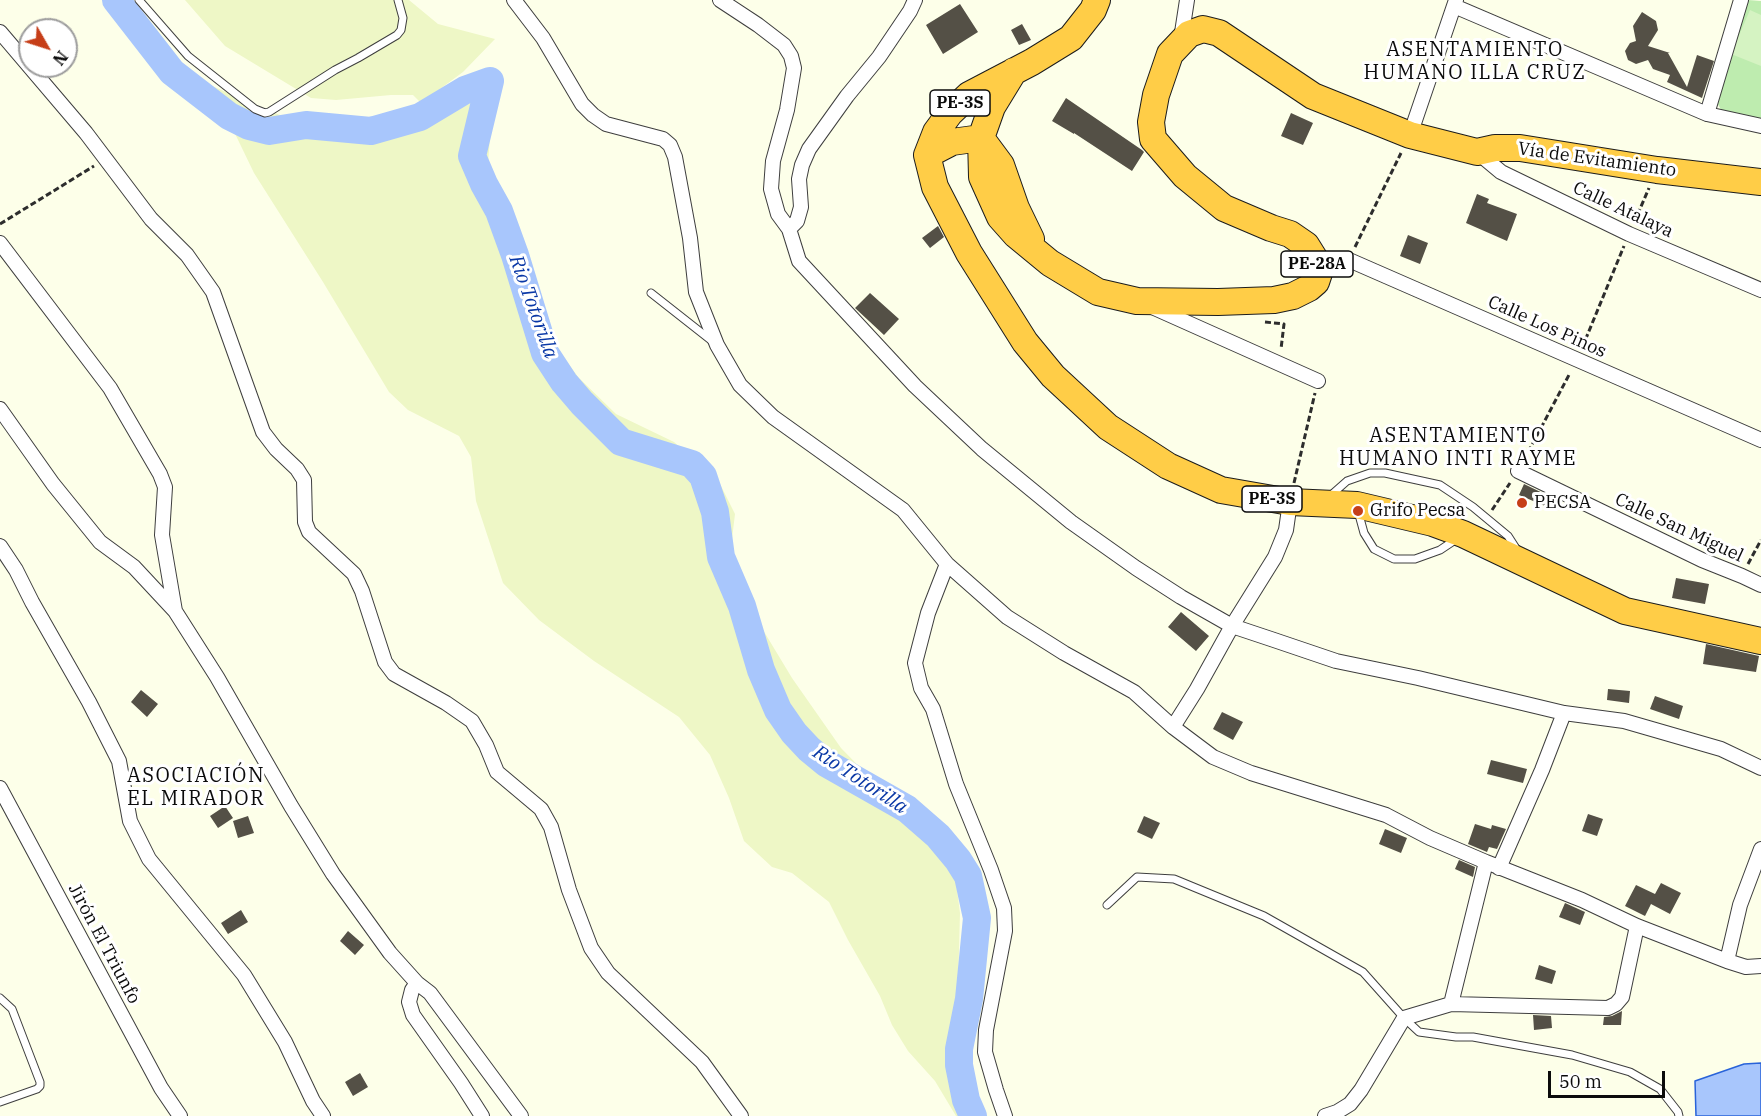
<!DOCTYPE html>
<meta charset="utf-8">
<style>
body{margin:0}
#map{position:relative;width:1761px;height:1116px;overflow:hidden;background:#fdffe9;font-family:"IBM Plex Serif",serif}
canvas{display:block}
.north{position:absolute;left:18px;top:18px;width:60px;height:60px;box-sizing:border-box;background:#fff;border:2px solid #9d9d9d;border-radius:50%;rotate:129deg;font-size:16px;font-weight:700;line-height:24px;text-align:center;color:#0b0b0b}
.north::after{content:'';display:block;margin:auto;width:21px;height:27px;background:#c63e18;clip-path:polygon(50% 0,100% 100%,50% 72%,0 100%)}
.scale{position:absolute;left:1548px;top:1071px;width:117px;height:27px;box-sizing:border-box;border:3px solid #0b0b0b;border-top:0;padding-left:8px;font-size:18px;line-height:21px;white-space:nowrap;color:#0b0b0b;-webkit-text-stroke:4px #fff;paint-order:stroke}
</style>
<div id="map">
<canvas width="1761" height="1116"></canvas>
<div class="north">N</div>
<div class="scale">50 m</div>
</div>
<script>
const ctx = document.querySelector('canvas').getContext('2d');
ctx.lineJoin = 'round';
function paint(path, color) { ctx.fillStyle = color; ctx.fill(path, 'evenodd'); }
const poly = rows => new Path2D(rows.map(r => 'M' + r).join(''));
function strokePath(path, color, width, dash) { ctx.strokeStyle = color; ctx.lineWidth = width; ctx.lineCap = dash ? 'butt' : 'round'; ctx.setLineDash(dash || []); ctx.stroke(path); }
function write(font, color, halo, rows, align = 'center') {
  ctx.font = font + ' "IBM Plex Serif",serif'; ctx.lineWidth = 6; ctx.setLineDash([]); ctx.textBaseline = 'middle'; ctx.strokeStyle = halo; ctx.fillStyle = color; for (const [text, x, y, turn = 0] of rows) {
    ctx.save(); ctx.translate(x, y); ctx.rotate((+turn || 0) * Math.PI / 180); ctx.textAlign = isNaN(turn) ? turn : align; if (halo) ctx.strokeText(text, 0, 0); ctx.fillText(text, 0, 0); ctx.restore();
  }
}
paint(poly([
 [185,0,409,0,438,24,495,39,463,72,421,103,413,95,391,95,336,100,311,98,225,46],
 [212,86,317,131,376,138,433,122,478,98,492,109,488,164,492,203,541,326,578,377,616,414,674,442,719,482,735,514,728,572,792,678,841,748,883,791,951,843,960,913,956,1062,982,1116,956,1116,935,1081,908,1051,892,1025,880,996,848,940,829,902,792,873,772,867,744,841,729,798,710,755,679,717,594,661,539,620,503,583,476,501,471,457,459,436,408,410,389,392,323,282,254,173]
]), '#eef7c6');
paint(poly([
 [1748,0,1761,1,1761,121,1722,111,1717,103]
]), '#beecaf');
paint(poly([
 [1750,10,1761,15,1761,66,1731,54]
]), '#d5f3c2');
const water = poly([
 [1761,1063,1761,1116,1696,1116,1695,1081,1744,1064,1761,1063]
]);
paint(water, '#a8c6fc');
strokePath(water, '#2963d9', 1.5);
strokePath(poly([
 [116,0,172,72,229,116,249,126,269,131,306,125,371,131,420,117,465,90,490,81,472,156,484,184,499,211,515,255,545,353,564,382,582,403,621,442,692,464,703,476,715,512,721,557,742,606,761,670,778,710,794,733,809,749,826,763,907,809,938,836,958,860,968,876,977,918,969,999,959,1049,959,1065,966,1100,973,1116]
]), '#a8c6fc', 28);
paint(poly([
 [960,4,978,32,943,54,926,25],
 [1642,12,1656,21,1658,30,1648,46,1670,53,1668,53,1687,87,1697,55,1714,61,1702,98,1667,82,1670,75,1653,69,1648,60,1636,64,1628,60,1625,51,1630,43,1636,41,1633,26],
 [1022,24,1031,40,1019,45,1011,30],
 [1066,98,1142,150,1144,152,1132,171,1074,133,1074,134,1052,121],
 [1291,113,1313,123,1303,145,1281,136],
 [1477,194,1489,199,1487,203,1517,214,1507,241,1466,223],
 [938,226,944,237,930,248,922,238],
 [1408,235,1428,243,1420,264,1400,256],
 [870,293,899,319,884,335,855,308],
 [1524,484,1557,500,1552,509,1519,495],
 [1676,578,1709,584,1705,604,1672,598],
 [1181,612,1209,636,1196,651,1168,627],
 [1706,644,1759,656,1756,672,1703,664],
 [1608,689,1630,691,1629,703,1607,700],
 [141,690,158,704,147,717,131,702],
 [1655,696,1683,706,1679,719,1650,709],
 [1222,712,1243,722,1233,740,1213,729],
 [1491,760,1527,769,1523,783,1487,774],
 [225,806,233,818,218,828,210,816],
 [1588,814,1603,819,1597,836,1582,831],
 [248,816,254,833,238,838,233,821],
 [1144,816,1160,823,1152,839,1137,832],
 [1475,824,1491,829,1492,825,1506,829,1497,849,1489,847,1487,852,1468,844],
 [1385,829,1407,838,1401,853,1379,844],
 [1459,860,1475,867,1473,877,1455,869],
 [1661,883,1681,893,1670,914,1651,904,1645,916,1625,906,1636,885,1655,894],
 [1565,903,1585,912,1580,925,1559,917],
 [241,910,248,922,228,934,221,923],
 [348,931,364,945,355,955,340,941],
 [1539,965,1556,971,1552,984,1535,979],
 [1622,1011,1621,1025,1603,1025,1604,1017,1612,1016],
 [1533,1015,1551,1016,1552,1028,1534,1030],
 [360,1073,368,1087,353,1096,345,1082]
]), '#545046');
const lane = poly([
 [139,0,188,56,255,109,265,113,269,112,335,70,358,58,397,35,401,30,403,18,398,0],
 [651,293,712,341],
 [1330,496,1347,481,1370,473,1385,473,1440,485,1473,507,1508,536,1517,550],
 [1358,511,1364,533,1374,549,1394,559,1415,559,1440,550,1458,538],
 [1107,905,1137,877,1174,879,1264,916,1363,972,1404,1018,1419,1032,1456,1037,1473,1037,1572,1055,1630,1072,1660,1089,1678,1112,1679,1116],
 [0,998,12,1009,40,1082,40,1086,37,1089,0,1102]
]);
const street = poly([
 [514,0,543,38,582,104,593,115,606,124,663,139,670,145,675,157,690,238,696,292,717,345,740,385,773,417,903,510,947,564,1007,617,1064,653,1134,692,1173,727,1213,757,1251,773,1386,815,1430,838,1486,862,1582,900,1637,926,1727,961,1746,967,1761,966],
 [720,0,758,25,784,45,791,56,794,68,787,110,773,161,771,189,778,214,789,229,799,261,915,386,982,449,1071,522,1136,568,1181,597,1232,626,1274,640,1336,661,1418,678,1564,713,1624,721,1721,749,1761,768],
 [1454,6,1707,114,1761,126],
 [0,32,86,133,151,219,187,255,213,292,263,432,276,449,297,469,304,480,305,522,309,532,354,574,362,591,385,662,394,674,446,703,472,721,486,745,497,772,541,809,551,827,569,890,591,948,608,973,702,1062,741,1116],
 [1181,39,1187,0],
 [1707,114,1741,0],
 [1410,135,1456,0],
 [1477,152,1501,172,1629,234,1761,290],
 [789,229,797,221,801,207,799,179,802,165,809,149,847,96,879,57,910,11,915,0],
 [0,243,110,388,160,474,165,487,162,535,175,611],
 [1316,261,1349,260,1761,440],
 [1150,306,1318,381],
 [0,409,53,484,100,542,134,567,175,611,217,677,291,806,333,874,390,953,417,983],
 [1518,471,1702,560,1742,576,1761,585],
 [0,546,16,570,32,602,89,702,119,761,130,821,149,859,244,975,285,1042,313,1101,323,1116],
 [947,564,928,613,915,663,921,688,933,709,956,784,991,870,1004,908,1005,931,986,1030,985,1052,996,1090,1005,1116],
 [1173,727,1197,689,1232,626,1275,557,1286,530,1290,502],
 [0,788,161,1088,180,1116],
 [1499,868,1542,770,1564,713],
 [1727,961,1740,905,1761,849],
 [1451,1004,1486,862],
 [482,1116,461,1083,413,1015,409,1002,412,990,417,983,430,993,521,1116],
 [1325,1116,1337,1112,1350,1104,1361,1090,1404,1018,1451,1004,1608,1008,1616,1004,1622,997,1637,926]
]);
const highway = poly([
 [1097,0,1093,10,1071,38,1032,62,969,95,950,113,936,132,927,155,935,187,969,253,1025,342,1053,376,1108,427,1168,466,1221,490,1290,502,1357,505,1433,523,1463,534,1625,611,1761,641],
 [1014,71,992,107,981,138,982,177,1000,217,1016,235,1050,263,1098,292,1137,301,1218,302,1274,300,1293,296,1309,288,1316,282,1319,273,1316,261,1306,245,1290,234,1271,228,1224,208,1185,176,1153,139,1151,122,1156,95,1170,54,1189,34,1203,29,1219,33,1313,96,1410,135,1477,152,1495,148,1520,148,1657,170,1761,182],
 [981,138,1001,165,1016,208,1031,239],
 [927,155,952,142,981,138]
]);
strokePath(lane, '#3e3e3e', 9);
strokePath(street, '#3e3e3e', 16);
strokePath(highway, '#1c1c1c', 28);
strokePath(poly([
 [1634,223,1649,188],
 [0,224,94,166],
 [1355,247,1401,153],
 [1265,322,1284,324,1281,349],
 [1582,348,1624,246],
 [1524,460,1570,373],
 [1294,483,1315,393],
 [1492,510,1510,483],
 [1748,564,1761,540]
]), '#2d2d2d', 3, [6, 3]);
strokePath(lane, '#fff', 7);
strokePath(street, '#fff', 14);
strokePath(highway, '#ffcd47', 26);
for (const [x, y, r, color] of [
 [1522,503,6,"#c63e18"],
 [1358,511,6,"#c63e18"]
]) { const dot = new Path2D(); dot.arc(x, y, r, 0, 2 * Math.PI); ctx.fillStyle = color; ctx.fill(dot); strokePath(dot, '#fff', 2); }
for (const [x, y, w] of [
 [960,103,60],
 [1317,264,72],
 [1272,499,60]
]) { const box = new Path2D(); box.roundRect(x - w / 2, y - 13, w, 26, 4.5); ctx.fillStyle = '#fff'; ctx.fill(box); strokePath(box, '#0b0b0b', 1.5); }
write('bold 16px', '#0b0b0b', null, [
 ["PE-3S",960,103],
 ["PE-28A",1317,264],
 ["PE-3S",1272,499]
]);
write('18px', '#0b0b0b', '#fff', [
 ["Vía de Evitamiento",1597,160,8],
 ["Calle Atalaya",1623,210,25],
 ["Calle Los Pinos",1547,327,24],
 ["Calle San Miguel",1679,528,25],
 ["Jirón El Triunfo",104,944,62]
]);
write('18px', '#0b0b0b', '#fff', [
 ["PECSA",1534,503],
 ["Grifo Pecsa",1370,511]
], 'left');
ctx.letterSpacing = '1.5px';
write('20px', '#0b0b0b', '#fff', [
 ["ASENTAMIENTO",1475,50],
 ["HUMANO ILLA CRUZ",1475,73],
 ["ASENTAMIENTO",1458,436],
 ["HUMANO INTI RAYME",1458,459],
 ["ASOCIACIÓN",196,776],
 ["EL MIRADOR",196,799]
]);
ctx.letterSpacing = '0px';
write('italic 20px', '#0a38a6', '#fff', [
 ["Rio Totorilla",533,307,70],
 ["Rio Totorilla",860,780,33]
]);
</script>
